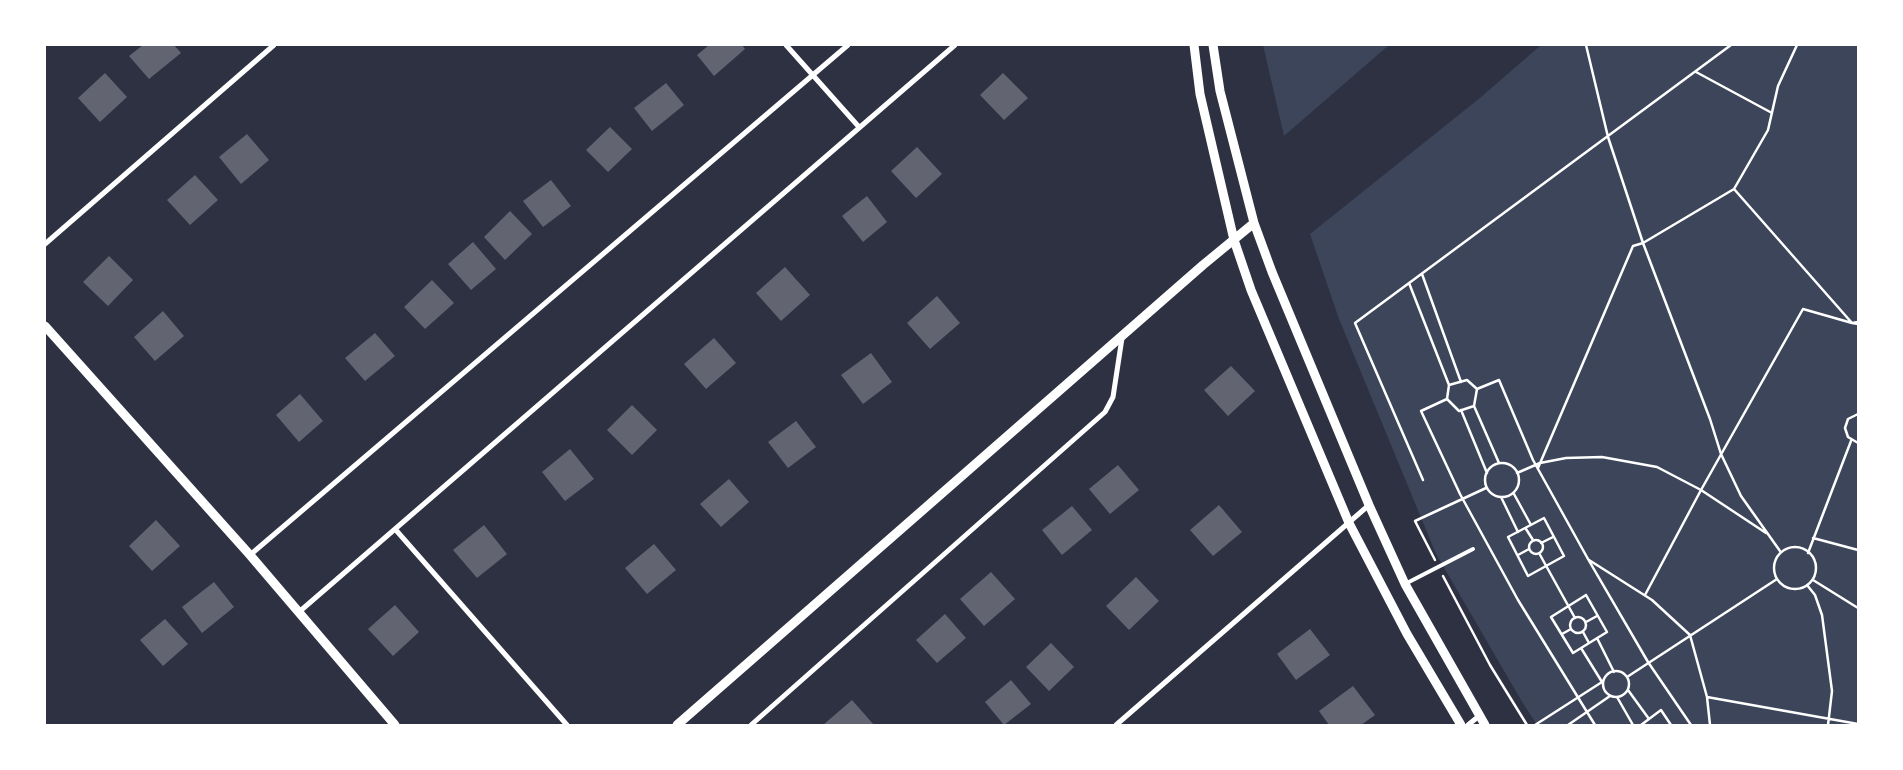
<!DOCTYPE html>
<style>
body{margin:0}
#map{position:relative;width:1903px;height:770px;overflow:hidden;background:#2d3142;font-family:"Alegreya Sans",sans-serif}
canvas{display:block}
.frame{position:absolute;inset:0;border:46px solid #fff;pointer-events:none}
</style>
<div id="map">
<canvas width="1903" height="770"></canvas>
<div class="frame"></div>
</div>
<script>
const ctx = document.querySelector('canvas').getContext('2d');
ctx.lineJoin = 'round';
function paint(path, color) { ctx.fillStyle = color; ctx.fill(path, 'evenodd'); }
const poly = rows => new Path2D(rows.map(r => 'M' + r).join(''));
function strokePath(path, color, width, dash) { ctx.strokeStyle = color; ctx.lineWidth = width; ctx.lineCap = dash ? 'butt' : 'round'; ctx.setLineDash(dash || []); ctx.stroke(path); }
paint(poly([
 [1263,45,1389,45,1284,136],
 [1541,45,1858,45,1858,725,1537,725,1521,700,1436,554,1339,319,1310,234,1481,97]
]), '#3c4559');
paint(poly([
 [143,45,174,45,181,53,149,79,129,56],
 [709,45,742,45,745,49,714,76,697,55],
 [105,73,127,97,100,122,78,98],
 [1003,73,1028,98,1004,120,980,95],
 [666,83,684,105,652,131,634,108],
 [610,127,632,149,608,172,586,150],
 [247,134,269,160,241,184,219,157],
 [917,147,942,174,916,198,891,171],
 [195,175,218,200,190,225,167,200],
 [551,180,571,206,543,227,523,201],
 [867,196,887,222,863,242,842,216],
 [510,211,532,234,505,260,484,237],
 [473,242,496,269,471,290,448,264],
 [109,256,133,280,108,306,83,282],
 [785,267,810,295,781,321,756,293],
 [432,280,454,303,425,329,404,307],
 [937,296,960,323,930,349,907,323],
 [163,311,184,336,155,361,134,337],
 [375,333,395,356,365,381,345,358],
 [714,338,736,363,706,389,684,364],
 [871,353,892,382,863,404,841,375],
 [1231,366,1255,391,1228,416,1204,390],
 [300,394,323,421,299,442,276,415],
 [632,405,657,430,632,455,607,430],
 [796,421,816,447,788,468,768,442],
 [570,449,594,479,565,501,542,472],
 [1118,465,1139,490,1110,514,1089,489],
 [729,479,749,502,721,527,700,504],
 [1219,505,1242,532,1213,556,1190,530],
 [1072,506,1092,530,1062,555,1042,530],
 [156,520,180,546,152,571,129,546],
 [484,525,507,554,477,578,453,550],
 [654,544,676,570,647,594,625,568],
 [991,572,1015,599,984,626,960,599],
 [1136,577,1159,601,1129,630,1106,606],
 [214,582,234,607,202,633,182,607],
 [395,605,419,632,393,656,368,629],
 [945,614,966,638,937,663,916,640],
 [165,619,188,644,163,666,140,640],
 [1310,629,1330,655,1296,680,1277,654],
 [1051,643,1074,667,1049,691,1026,667],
 [1011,680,1031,704,1004,725,985,702],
 [1353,686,1375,715,1361,725,1329,725,1319,711],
 [852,700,874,725,823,725]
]), '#626471');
strokePath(poly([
 [1586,45,1608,137,1643,243,1710,419,1721,454,1741,496,1780,551],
 [1797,45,1778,86,1768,130,1734,189,1852,323,1858,324],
 [1696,72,1772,113],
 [1422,274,1461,382],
 [1409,283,1449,385],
 [1447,399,1449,385,1467,380,1477,389],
 [1474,406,1499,463],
 [1461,410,1487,473],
 [1858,414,1848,419,1845,428,1848,437,1858,443],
 '1485 480a17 17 0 1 1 34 0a17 17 0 1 1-34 0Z',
 [1538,468,1633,246,1643,243,1734,189],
 [1517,473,1540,463,1566,458,1602,457,1657,467,1701,490,1766,533],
 [1423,480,1355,323,1731,45],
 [1514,494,1531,525],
 [1501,497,1518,532],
 [1544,518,1564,556,1528,576,1508,537,1544,518],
 [1526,529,1533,540],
 [1813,538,1858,550],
 '1529 547a7 7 0 1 1 14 0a7 7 0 1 1-14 0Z',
 [1541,543,1553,537],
 '1774 568a21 21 0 1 1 42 0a21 21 0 1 1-42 0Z',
 [1539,553,1575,618],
 [1808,553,1851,441],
 [1518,555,1529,549],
 [1435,560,1415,521,1486,488],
 [1589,560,1652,600,1690,635,1707,697,1710,725],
 [1443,576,1490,665,1527,725],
 [1813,580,1858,608],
 [1807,585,1815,595,1822,615,1832,691,1828,725],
 [1586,595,1607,632,1573,653,1551,617,1586,595],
 [1645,595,1701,490,1803,309,1852,323,1858,322],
 '1570 625a8 8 0 1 1 16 0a8 8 0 1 1-16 0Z',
 [1586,622,1597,616],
 [1583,632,1589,643],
 [1562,634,1571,629],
 [1597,638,1614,672],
 '1603 684a13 13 0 1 1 26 0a13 13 0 1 1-26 0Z',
 [1627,677,1777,579],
 [1628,690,1649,719],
 [1617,697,1633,725],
 [1707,697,1858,724],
 [1535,725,1602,682,1581,648],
 [1568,725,1610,696],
 [1595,725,1518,600,1460,494,1421,411,1447,399,1459,411,1474,406,1477,389,1499,380,1533,460,1588,559,1648,662,1691,725],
 [1641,725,1661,710,1671,725]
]), '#fff', 2.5);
strokePath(poly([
 [1405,584,1473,549]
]), '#fff', 4);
strokePath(poly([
 [786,45,859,127],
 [45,244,274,45],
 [395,529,567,725],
 [250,555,848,45],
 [299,612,955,45],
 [751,725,1105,412,1113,397,1122,338],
 [1116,725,1369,505],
 [1468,725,1479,716]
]), '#fff', 5);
strokePath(poly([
 [1194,45,1200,94,1234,240,1251,290,1349,523,1407,634,1461,725],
 [1213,45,1220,91,1254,223,1272,272,1369,505,1405,584,1485,725],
 [45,326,250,555,395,725],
 [677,725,1203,265,1254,223]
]), '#fff', 9);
</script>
